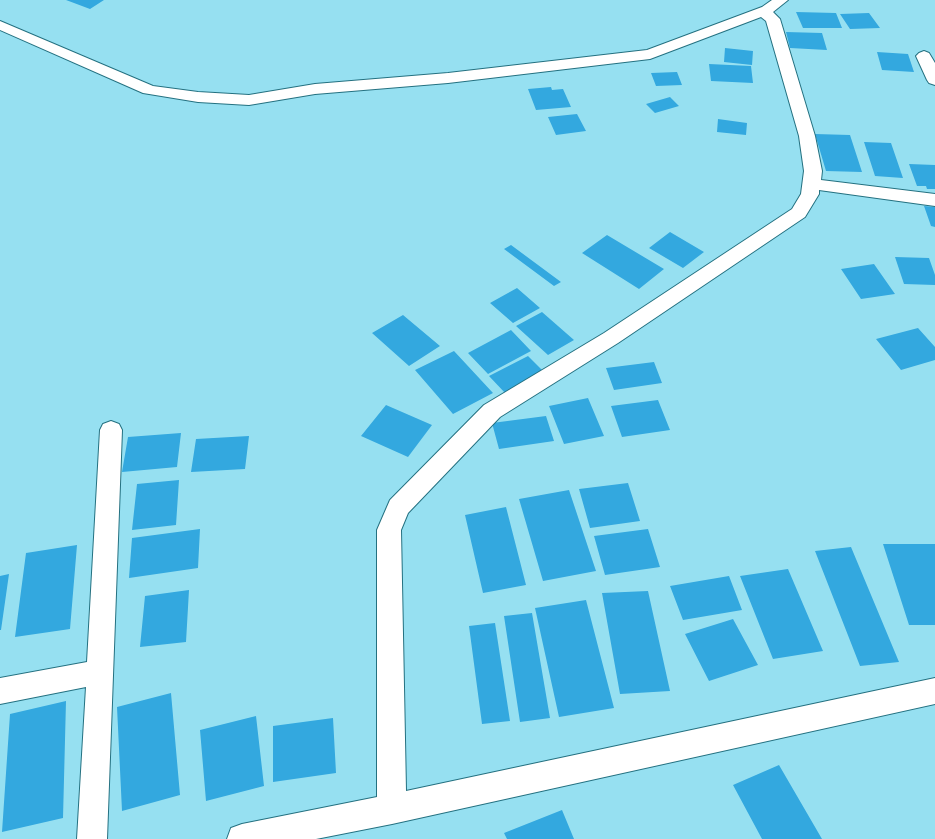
<!DOCTYPE html>
<style>
body{margin:0}
canvas{display:block;background:#96e0f1}
</style>
<canvas width="935" height="839"></canvas>
<script>
const ctx = document.querySelector('canvas').getContext('2d');
ctx.lineJoin = 'round';
function paint(path, color) { ctx.fillStyle = color; ctx.fill(path, 'evenodd'); }
const poly = rows => new Path2D(rows.map(r => 'M' + r).join(''));
function strokePath(path, color, width, dash) { ctx.strokeStyle = color; ctx.lineWidth = width; ctx.lineCap = dash ? 'butt' : 'round'; ctx.setLineDash(dash || []); ctx.stroke(path); }
paint(poly([
 [66,0,104,0,90,9],
 [796,12,836,13,842,28,803,28],
 [869,13,880,28,850,29,840,14],
 [786,32,822,33,827,50,790,48],
 [725,48,753,51,752,65,724,62],
 [877,52,908,54,914,72,882,70],
 [709,64,751,66,753,83,711,81],
 [677,72,682,85,656,86,651,73],
 [551,87,552,90,563,89,571,107,536,110,528,89],
 [670,97,679,106,655,113,646,104],
 [577,114,586,131,556,135,548,117],
 [718,119,747,123,746,135,717,132],
 [815,134,850,135,862,172,826,171],
 [864,142,891,143,903,178,875,176],
 [909,164,935,165,935,189,927,189,926,186,917,186],
 [924,206,935,207,935,227,931,226],
 [670,232,704,252,683,268,649,248],
 [607,235,664,269,639,289,582,253],
 [511,245,561,282,554,286,504,249],
 [895,257,929,258,935,275,935,285,904,284],
 [874,264,895,294,861,299,841,269],
 [517,288,540,308,513,323,490,303],
 [542,312,574,340,548,355,516,326],
 [403,315,440,346,409,366,372,333],
 [918,328,935,347,935,360,901,370,876,339],
 [511,330,531,351,488,374,468,353],
 [454,351,493,393,453,414,415,370],
 [528,356,545,373,506,394,489,376],
 [654,362,662,383,614,390,606,368],
 [588,398,604,436,564,444,549,406],
 [658,400,670,430,622,437,611,406],
 [386,405,432,425,408,457,361,436],
 [546,416,554,441,499,449,492,423],
 [181,433,177,467,122,472,128,437],
 [249,436,245,469,191,472,196,439],
 [179,480,176,525,132,530,137,484],
 [628,483,640,521,590,528,579,489],
 [569,490,596,571,543,581,519,499],
 [506,507,526,585,483,593,465,515],
 [200,529,198,568,129,578,132,538],
 [648,529,660,567,605,575,594,536],
 [883,544,935,544,935,625,909,625],
 [77,545,70,629,15,637,26,553],
 [851,547,899,662,860,666,815,551],
 [788,569,823,651,773,659,740,576],
 [9,574,1,630,0,630,0,576],
 [729,576,742,610,683,620,670,586],
 [189,590,186,642,140,647,145,596],
 [648,591,670,691,620,694,602,593],
 [586,600,614,708,559,717,535,608],
 [532,613,550,718,520,722,504,616],
 [733,619,758,665,709,681,685,634],
 [495,623,510,721,482,724,469,626],
 [171,693,180,795,122,811,117,707],
 [66,701,63,818,2,832,10,714],
 [256,716,264,786,206,801,200,730],
 [333,718,336,773,273,782,273,726],
 [779,765,822,839,762,839,733,785],
 [562,810,574,839,507,839,504,833]
]), '#33a8df');
const minor = poly([
 [772,0,788,0,773,12,780,19,815,136,822,171,821,180,935,194,935,206,819,190,819,194,805,217,618,343,500,417,408,513,401,530,406,791,935,678,935,704,392,824,316,839,227,839,231,828,242,824,377,797,377,530,390,500,484,405,604,333,792,209,801,194,804,171,799,136,766,21,761,17,650,59,448,83,315,94,249,105,198,102,143,93,0,30,0,21,153,86,198,92,249,95,315,84,448,73,647,50,762,7,772,0],
 [924,51,929,53,935,63,935,85,929,83,927,80,916,56,919,53,924,51],
 [111,421,119,424,122,430,107,839,77,839,86,687,0,704,0,678,87,662,100,430,103,424,111,421]
]);
strokePath(minor, '#247181', 2);
paint(minor, '#fff');
</script>
